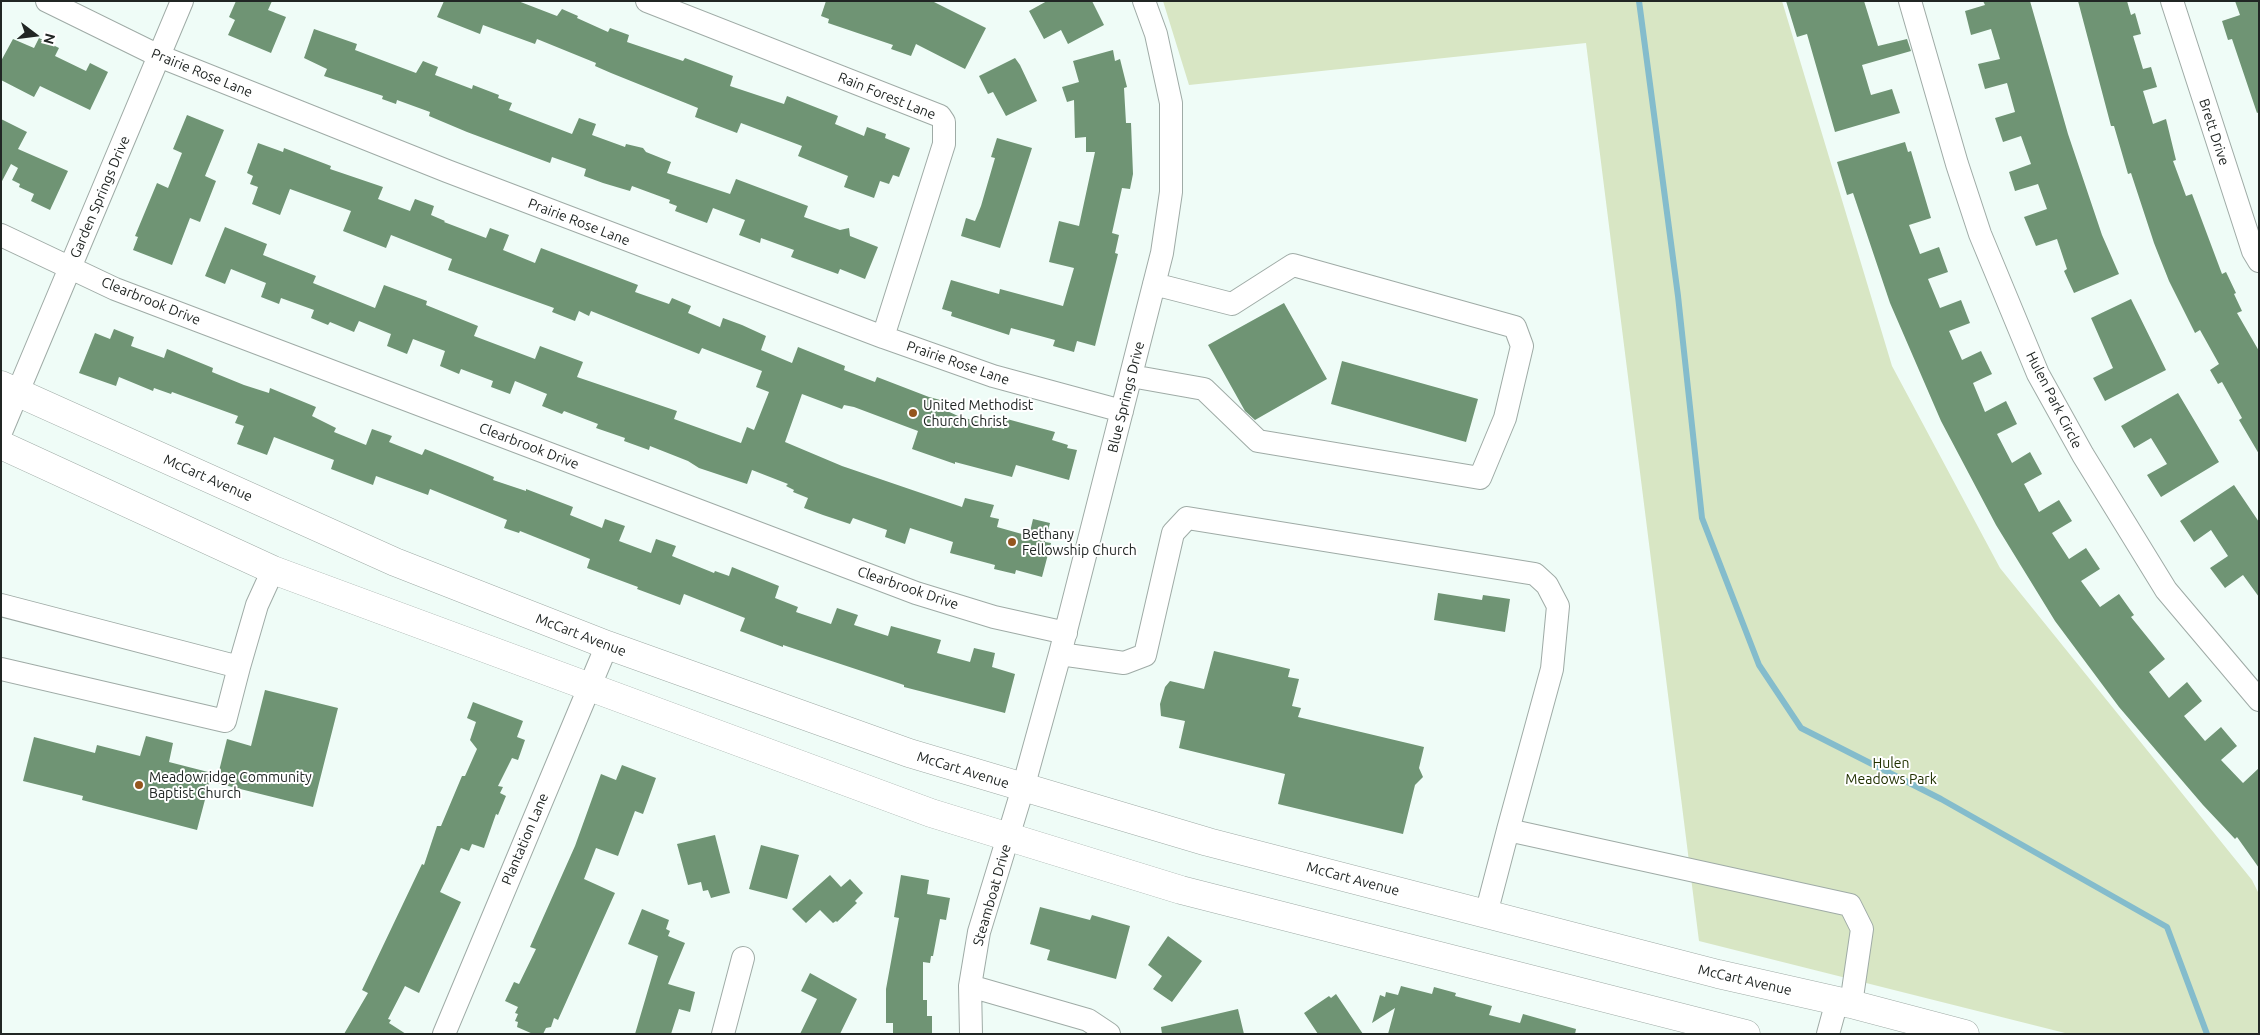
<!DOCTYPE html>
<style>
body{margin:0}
#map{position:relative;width:2260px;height:1035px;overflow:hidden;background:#effcf7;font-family:Ubuntu,sans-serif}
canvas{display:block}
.frame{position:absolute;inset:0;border:2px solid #212624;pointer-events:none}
.north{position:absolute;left:10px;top:10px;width:50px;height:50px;-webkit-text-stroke:4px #fff;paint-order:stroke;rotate:105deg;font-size:14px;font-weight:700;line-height:20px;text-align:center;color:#212624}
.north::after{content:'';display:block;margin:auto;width:18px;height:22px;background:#212624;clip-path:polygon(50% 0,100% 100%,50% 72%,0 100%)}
</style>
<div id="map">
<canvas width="2260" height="1035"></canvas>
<div class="frame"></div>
<div class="north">N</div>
</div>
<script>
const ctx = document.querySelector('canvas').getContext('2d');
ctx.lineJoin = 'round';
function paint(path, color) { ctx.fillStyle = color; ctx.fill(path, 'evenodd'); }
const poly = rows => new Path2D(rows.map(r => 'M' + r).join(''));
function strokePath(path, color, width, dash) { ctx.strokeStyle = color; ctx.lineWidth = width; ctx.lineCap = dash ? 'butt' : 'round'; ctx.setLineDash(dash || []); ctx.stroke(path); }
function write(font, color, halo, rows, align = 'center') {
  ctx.font = font + ' Ubuntu,sans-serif'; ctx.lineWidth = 4; ctx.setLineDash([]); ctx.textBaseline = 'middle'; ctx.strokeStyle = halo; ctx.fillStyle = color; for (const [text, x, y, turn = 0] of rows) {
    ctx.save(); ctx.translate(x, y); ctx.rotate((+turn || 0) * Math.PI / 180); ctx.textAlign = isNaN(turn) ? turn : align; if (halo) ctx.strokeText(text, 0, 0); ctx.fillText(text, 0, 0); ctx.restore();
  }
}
paint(poly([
 [1163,1,1782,1,1892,366,2000,568,2252,880,2259,894,2259,1034,2069,1034,1699,941,1586,43,1189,85]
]), '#d8e6c4');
strokePath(poly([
 [1639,1,1678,296,1702,518,1759,665,1801,728,1941,799,2167,927,2207,1034]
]), '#84bccc', 6);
paint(poly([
 [236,1,272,1,268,10,286,17,271,53,228,35,235,20,229,17],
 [444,1,518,1,557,16,562,9,578,16,577,18,608,32,610,28,629,35,627,42,683,61,685,58,733,76,730,86,784,104,787,96,838,116,835,124,864,136,867,127,886,134,885,138,910,148,899,177,893,175,889,184,880,181,874,198,844,187,848,176,798,156,802,146,741,123,737,133,695,117,698,108,611,73,595,66,596,63,537,39,535,44,483,25,480,34,437,17],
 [826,1,932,1,986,28,965,69,916,44,911,56,891,49,893,45,828,23,829,19,821,16],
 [1047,1,1092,1,1104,25,1068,44,1061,30,1044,39,1029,11],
 [1786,1,1864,1,1878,46,1907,39,1911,51,1862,65,1871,95,1892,89,1900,113,1835,132,1807,34,1797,37],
 [1983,1,2030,1,2068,134,2102,235,2119,274,2074,293,2064,271,2067,269,2057,239,2036,246,2024,217,2047,209,2038,184,2015,191,2009,172,2031,164,2021,136,2003,142,1995,118,2015,112,2007,83,1985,89,1978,64,2000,59,1991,29,1971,35,1965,11,1985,5],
 [2078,1,2127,1,2131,15,2135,13,2141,34,2133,36,2143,69,2151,67,2157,87,2143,91,2153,124,2166,119,2176,160,2173,161,2186,196,2192,194,2222,274,2226,272,2236,293,2234,294,2242,311,2237,313,2259,351,2259,454,2239,420,2242,418,2222,382,2218,384,2210,370,2219,364,2200,330,2195,333,2169,281,2154,243,2131,173,2128,174,2114,126,2111,126],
 [2235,1,2259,1,2259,112,2257,113,2232,39,2228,40,2222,21,2240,15],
 [314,29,357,44,355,50,416,73,423,61,438,67,435,75,472,89,473,85,499,95,498,98,512,103,509,110,572,134,579,118,596,124,592,135,625,147,626,144,643,148,646,152,671,162,667,173,730,194,736,179,808,206,804,217,840,230,849,228,850,236,878,247,865,279,840,269,838,274,791,257,794,250,761,238,760,243,739,235,745,220,713,208,707,223,675,211,677,206,669,203,670,200,632,186,630,191,603,183,584,176,586,169,552,157,550,163,467,132,429,116,430,112,397,100,396,104,382,99,383,96,324,76,327,69,304,58],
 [39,38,59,48,55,56,86,71,90,63,108,72,90,110,40,86,34,97,1,80,1,61,13,39,34,48],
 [1113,50,1115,61,1120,59,1127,87,1124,88,1126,123,1131,123,1133,174,1130,189,1122,188,1112,233,1119,235,1115,253,1118,254,1095,346,1077,341,1074,352,1053,346,1055,340,1011,328,1009,335,951,316,952,312,942,309,951,280,999,294,1000,289,1063,306,1074,268,1049,262,1059,221,1079,226,1095,152,1086,152,1086,137,1075,138,1074,100,1067,102,1062,87,1079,82,1073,61],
 [1015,58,1020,65,1037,101,1006,116,993,92,988,94,979,76],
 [187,115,224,130,205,176,216,181,200,222,190,218,172,265,133,250,138,237,135,236,157,183,168,188,182,153,173,149],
 [1,119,27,132,18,149,68,171,50,210,31,201,34,194,19,187,20,184,12,180,18,168,11,164,1,183],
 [997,138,1032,148,1000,248,961,236,966,218,975,221,981,206,995,158,991,157],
 [1905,142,1908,152,1911,151,1931,218,1909,225,1920,254,1939,247,1948,272,1928,279,1940,308,1961,300,1970,323,1949,331,1962,360,1981,351,1992,374,1973,383,1985,412,2006,401,2017,424,1997,434,2012,463,2030,452,2042,474,2024,484,2039,512,2059,500,2072,521,2052,533,2069,559,2086,548,2100,569,2081,581,2100,607,2119,594,2134,615,2131,617,2165,659,2149,672,2169,698,2187,682,2202,701,2184,716,2205,741,2221,727,2237,746,2221,760,2243,783,2259,768,2259,868,2237,837,2235,839,2203,805,2119,707,2055,621,1996,525,1941,421,1890,303,1853,193,1847,195,1837,162],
 [258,143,283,152,284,148,331,166,330,169,383,187,378,199,410,211,415,199,434,206,431,215,445,221,444,222,486,238,490,228,509,235,503,250,535,263,541,248,638,285,635,292,669,304,672,298,691,306,688,313,720,327,723,318,742,325,766,336,761,350,792,363,798,347,845,366,844,370,875,382,877,377,929,397,948,402,945,410,958,416,1004,429,1007,419,1055,432,1052,440,1068,445,1067,448,1077,450,1069,480,1016,465,1012,477,955,462,955,464,912,449,918,431,854,407,844,405,842,409,802,394,785,442,842,466,962,507,965,498,994,505,990,517,999,519,997,527,1029,536,1033,519,1050,523,1045,542,1051,543,1042,577,1016,570,1015,574,994,569,995,565,950,553,953,542,910,528,905,544,885,537,887,530,853,518,850,524,823,515,804,508,808,498,793,492,794,490,786,486,788,484,752,470,747,484,699,468,688,461,650,446,649,450,624,441,625,438,596,428,598,424,564,411,562,414,542,406,547,394,515,381,510,394,491,387,493,381,461,369,459,374,440,366,445,351,413,339,407,354,387,346,391,334,359,321,354,332,330,322,328,325,311,318,314,310,281,298,279,304,261,297,266,283,231,269,225,284,205,276,225,227,267,244,263,255,316,276,313,283,375,308,384,285,427,301,426,305,478,326,474,336,535,359,540,346,583,362,577,377,677,411,674,419,741,443,747,427,754,430,769,392,756,387,762,371,702,348,699,354,591,311,589,316,579,311,575,321,552,312,554,308,448,270,452,259,391,235,386,248,343,231,351,211,290,189,280,215,252,204,258,187,250,184,253,176,247,173],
 [2131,299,2166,370,2105,401,2093,378,2113,368,2091,318],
 [1284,303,1327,379,1255,420,1245,411,1208,345],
 [114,329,134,337,131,346,164,358,167,349,213,368,212,372,244,385,269,393,270,388,316,407,312,416,336,428,334,432,366,445,372,429,392,436,389,442,422,455,425,449,470,467,494,477,493,480,526,491,526,489,573,507,570,515,602,528,605,519,625,526,619,541,651,553,656,539,676,546,672,556,714,573,715,571,729,576,732,567,779,586,775,598,798,607,796,612,831,624,837,608,858,615,854,625,888,636,891,626,941,640,937,653,970,662,974,648,995,653,992,667,1015,674,1005,713,904,687,904,685,783,645,783,647,740,631,745,618,684,594,680,605,637,589,638,587,587,568,590,559,520,531,519,533,504,528,507,520,430,489,428,495,376,476,373,485,331,469,334,460,274,437,267,455,237,444,244,426,235,423,238,416,172,392,171,394,154,388,153,391,119,377,116,386,79,373,95,333,110,339],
 [1342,361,1478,399,1466,442,1331,404],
 [2178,393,2219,462,2161,497,2147,475,2167,464,2151,438,2134,448,2121,426],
 [2234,485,2259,522,2259,597,2243,575,2225,588,2210,568,2228,556,2211,530,2194,542,2180,521],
 [1438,593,1482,600,1483,595,1510,599,1505,632,1434,620],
 [1214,651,1290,669,1288,677,1299,679,1292,706,1301,708,1298,717,1424,747,1419,768,1423,777,1415,785,1403,834,1278,804,1285,774,1179,748,1185,721,1161,716,1160,704,1165,687,1170,681,1204,689],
 [265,690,338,708,313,807,216,783,227,739,251,746],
 [473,702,523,721,517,737,525,740,518,760,512,758,498,786,503,787,500,793,506,796,498,815,496,814,484,848,472,844,469,851,461,848,440,892,461,902,419,993,405,986,388,1019,391,1020,389,1023,406,1034,344,1034,368,993,362,990,422,864,424,865,437,826,441,826,462,776,465,776,477,749,470,740,476,722,467,718],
 [146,736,173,743,169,762,212,773,197,830,82,800,83,796,23,781,34,737,95,753,97,745,140,756],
 [622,765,656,778,643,814,635,811,618,856,596,848,584,879,615,893,558,1020,554,1018,551,1027,546,1028,543,1034,533,1034,517,1027,518,1022,515,1021,518,1014,515,1013,518,1007,505,1001,514,982,519,984,536,949,530,947,575,846,601,774,616,780],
 [715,835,730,893,711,898,708,890,703,891,701,882,688,885,677,844],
 [761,845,799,855,787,899,749,889],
 [830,875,841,887,850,879,863,893,855,901,857,903,837,922,836,921,833,923,820,910,806,923,792,909],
 [901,875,929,880,927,894,950,898,946,920,940,919,933,956,931,956,930,963,923,962,923,1000,927,1000,927,1016,932,1016,932,1034,893,1034,893,1023,886,1023,886,989,899,918,894,917],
 [1040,907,1090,920,1092,915,1130,926,1116,979,1047,960,1050,950,1030,944],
 [642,909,669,920,666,929,670,931,668,936,685,943,668,984,695,992,690,1012,679,1009,671,1034,635,1034,658,956,628,944],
 [1168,936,1202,961,1172,1002,1153,989,1162,976,1148,965],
 [810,973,857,999,840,1034,800,1034,817,999,801,991],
 [1401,986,1432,994,1434,987,1456,993,1455,996,1492,1006,1489,1015,1520,1023,1523,1014,1576,1029,1575,1034,1388,1034,1395,1008,1372,1023,1380,995,1385,997,1386,992,1398,995],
 [1336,994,1363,1034,1318,1034,1304,1013,1329,996,1331,998],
 [1238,1009,1244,1034,1162,1034,1161,1027]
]), '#6f9474');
const minor = poly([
 [47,1,159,56,447,171,883,337,993,376,1122,411],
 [647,1,940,116,944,122,944,144,883,337],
 [1910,1,1957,164,1980,234,2038,374,2083,455,2166,590,2259,700],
 [2172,1,2253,251,2259,261],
 [1,235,115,289,916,593,994,617,1066,633],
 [1131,376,1204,389,1258,441,1480,478,1505,418,1522,346,1515,327,1293,265,1232,304,1154,284],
 [1,432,182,1],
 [1,605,239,667,257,605,273,570],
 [1060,654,1124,663,1145,655,1173,533,1187,518,1535,574,1547,585,1558,606,1552,669,1508,830],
 [1,669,225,721,239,667],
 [1486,914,1508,830,1850,905,1862,929,1851,1004],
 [970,986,1088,1020,1109,1034],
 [444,1034,607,645],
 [723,1034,743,958],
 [971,1034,970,986,979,932,1023,788,1060,654,1162,253,1171,192,1171,103,1156,34,1144,1],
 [1828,1034,1837,1001]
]);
const major = poly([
 [1,385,395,562,607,645,909,753,1208,842,1718,974,1851,1004,1965,1034],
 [1,445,273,570,931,813,1181,890,1746,1034]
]);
strokePath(minor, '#9faba6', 24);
strokePath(major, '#9faba6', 29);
strokePath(minor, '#fff', 22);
strokePath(major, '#fff', 28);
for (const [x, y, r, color] of [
 [913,413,5,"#95561e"],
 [1012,542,5,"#95561e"],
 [139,785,5,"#95561e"]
]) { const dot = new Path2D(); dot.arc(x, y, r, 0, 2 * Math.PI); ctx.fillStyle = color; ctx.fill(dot); strokePath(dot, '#fff', 2); }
write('14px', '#212624', '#fff', [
 ["Prairie Rose Lane",202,73,22],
 ["Rain Forest Lane",887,96,22],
 ["Brett Drive",2214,132,72],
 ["Garden Springs Drive",100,197,-67],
 ["Prairie Rose Lane",579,222,21],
 ["Clearbrook Drive",151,301,22],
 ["Prairie Rose Lane",958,363,19],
 ["Blue Springs Drive",1126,397,-76],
 ["Hulen Park Circle",2054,400,63],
 ["Clearbrook Drive",529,446,21],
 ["McCart Avenue",208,478,24],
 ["Clearbrook Drive",908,588,19],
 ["McCart Avenue",581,635,21],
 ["McCart Avenue",963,770,17],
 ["Plantation Lane",525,839,-67],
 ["McCart Avenue",1353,879,15],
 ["Steamboat Drive",992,895,-74],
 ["McCart Avenue",1745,980,13]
]);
write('14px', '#212624', '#fff', [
 ["United Methodist",923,405],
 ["Church Christ",923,421],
 ["Bethany",1022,534],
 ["Fellowship Church",1022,550],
 ["Meadowridge Community",149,777],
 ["Baptist Church",149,793]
], 'left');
write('14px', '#213100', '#fff', [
 ["Hulen",1891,763],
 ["Meadows Park",1891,779]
]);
</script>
